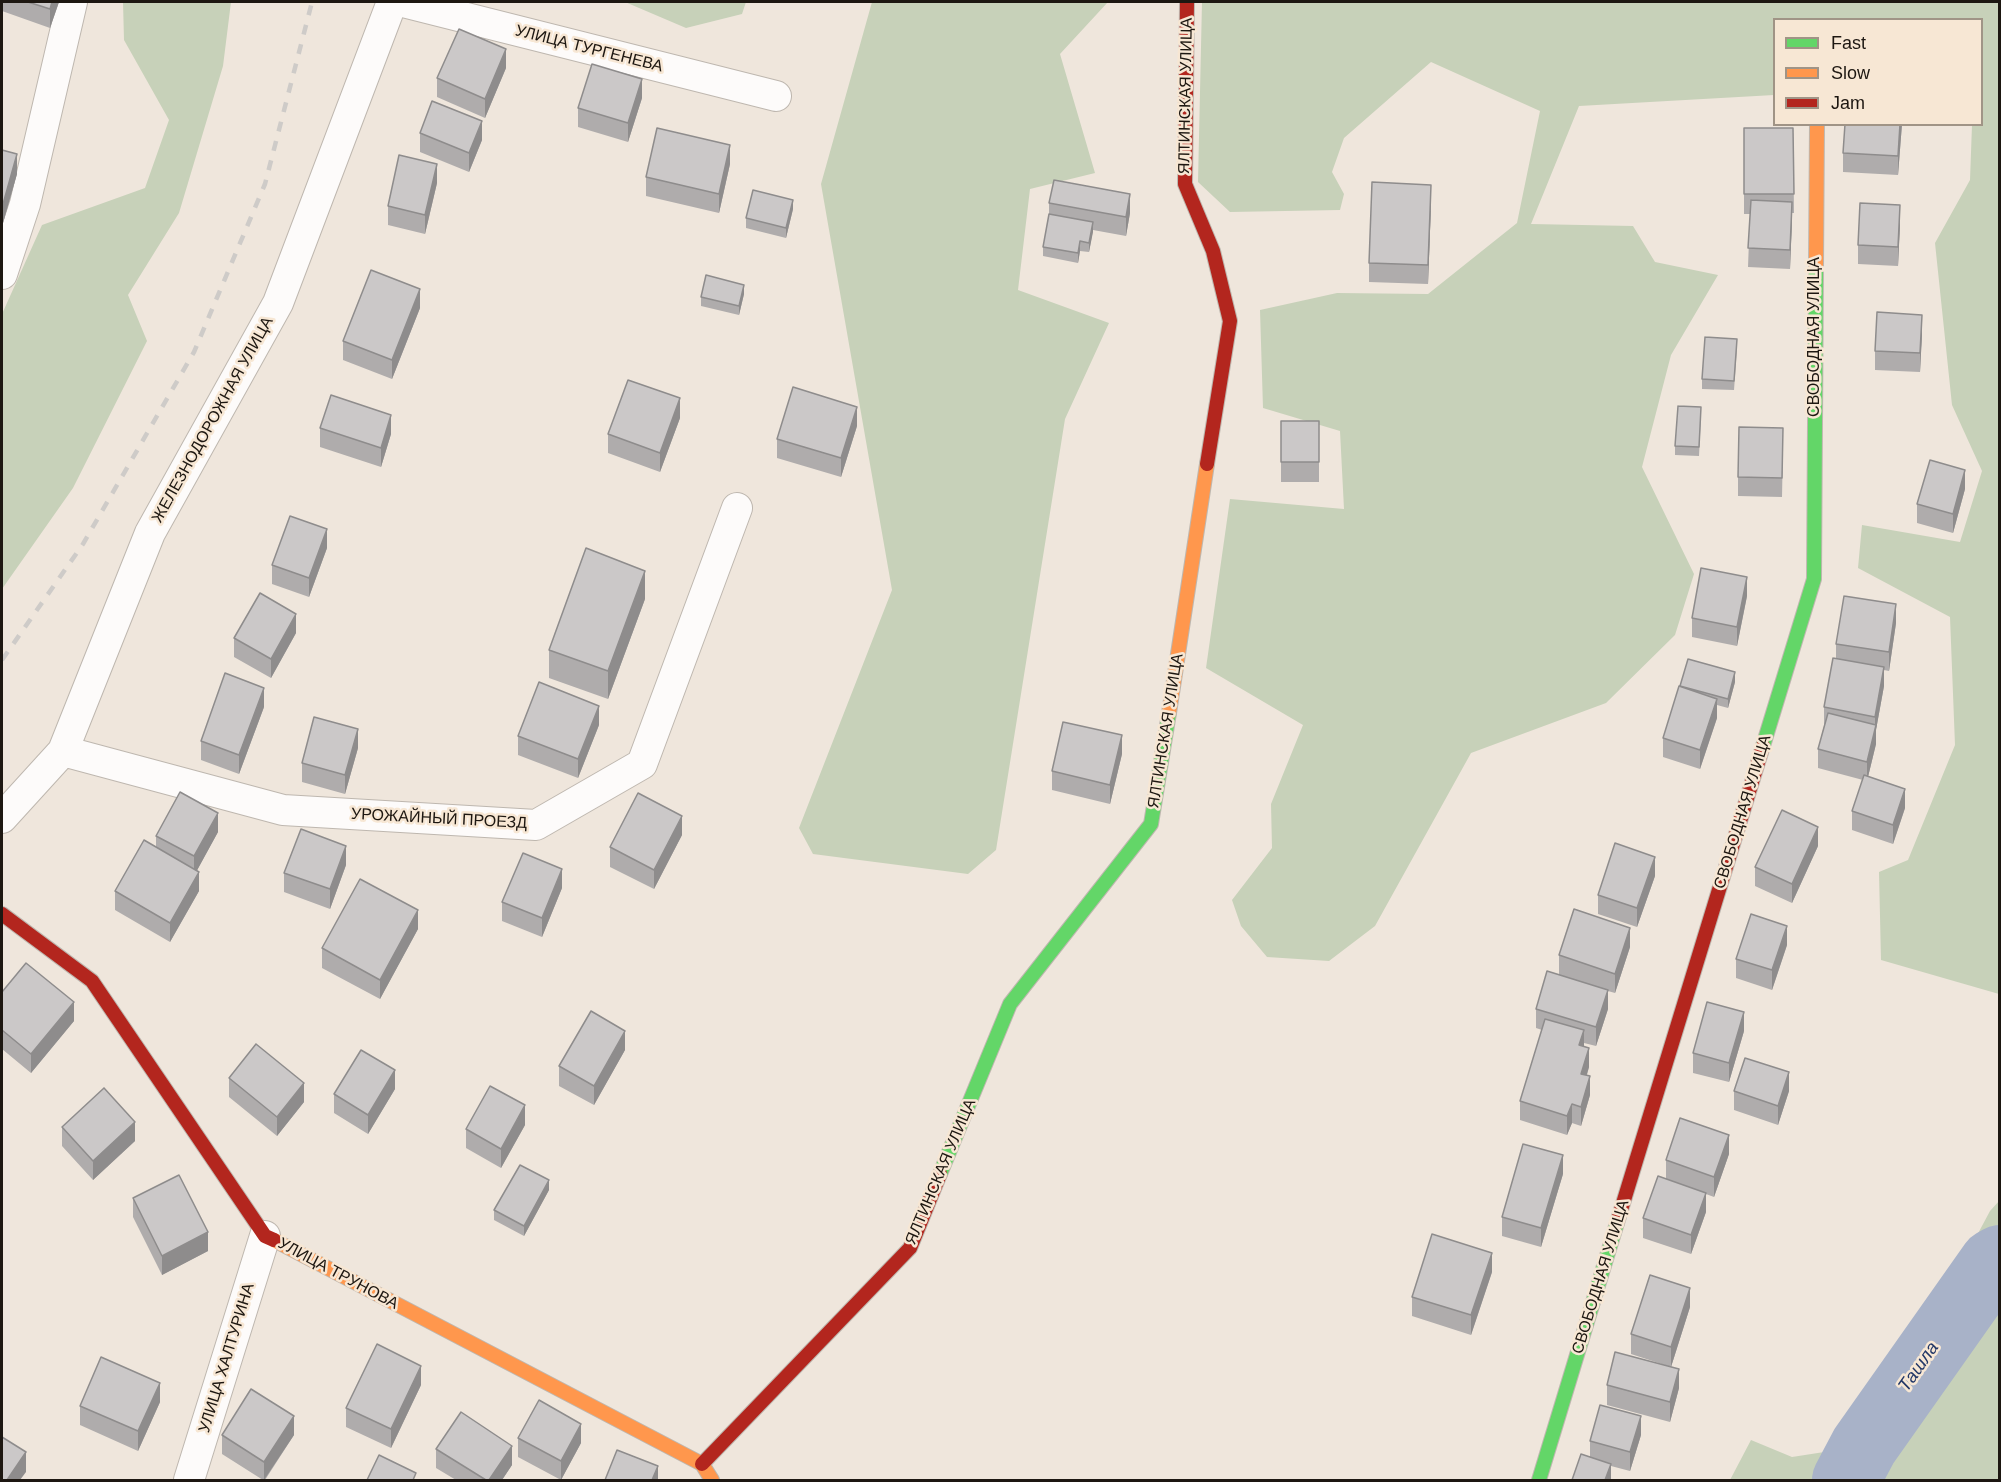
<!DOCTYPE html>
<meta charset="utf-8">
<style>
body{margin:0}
#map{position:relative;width:2001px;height:1482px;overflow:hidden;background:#efe6dc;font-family:Arial,sans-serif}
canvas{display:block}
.frame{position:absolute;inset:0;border:3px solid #1d1711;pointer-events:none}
.legend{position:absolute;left:1773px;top:18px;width:210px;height:108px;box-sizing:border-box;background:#f7e7d4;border:2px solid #a09486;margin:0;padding:8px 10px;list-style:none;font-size:18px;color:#1d1711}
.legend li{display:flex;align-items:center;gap:12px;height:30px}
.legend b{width:30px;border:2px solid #a09486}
</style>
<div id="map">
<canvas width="2001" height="1482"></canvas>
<div class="frame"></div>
<ul class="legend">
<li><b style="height:8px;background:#63d668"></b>Fast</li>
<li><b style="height:8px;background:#ff974d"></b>Slow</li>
<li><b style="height:8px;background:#b3261e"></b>Jam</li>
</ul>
</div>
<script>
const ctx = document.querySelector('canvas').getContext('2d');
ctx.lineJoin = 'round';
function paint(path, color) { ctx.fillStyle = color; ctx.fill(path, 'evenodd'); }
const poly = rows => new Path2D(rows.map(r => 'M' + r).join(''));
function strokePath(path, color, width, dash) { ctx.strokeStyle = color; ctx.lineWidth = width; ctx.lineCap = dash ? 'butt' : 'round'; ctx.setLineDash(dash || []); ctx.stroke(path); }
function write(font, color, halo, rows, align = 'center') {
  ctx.font = font + ' Arial,sans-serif'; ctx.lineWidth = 5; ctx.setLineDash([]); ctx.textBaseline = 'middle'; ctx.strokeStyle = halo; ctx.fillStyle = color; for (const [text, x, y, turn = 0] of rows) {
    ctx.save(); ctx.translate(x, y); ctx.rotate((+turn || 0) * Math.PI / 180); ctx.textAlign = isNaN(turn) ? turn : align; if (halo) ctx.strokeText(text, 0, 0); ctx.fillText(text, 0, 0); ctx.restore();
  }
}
paint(poly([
 [123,2,231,2,223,66,179,213,128,295,147,341,73,488,2,589,2,314,42,225,145,188,169,120,124,40],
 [625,2,746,2,742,14,686,28],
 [872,2,1108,2,1060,54,1095,173,1030,189,1018,290,1109,323,1065,419,996,850,968,874,813,854,799,828,892,590,821,184],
 [1202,2,1999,2,1999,994,1881,960,1879,872,1908,860,1955,745,1950,617,1858,568,1862,525,1960,542,1982,471,1952,405,1935,243,1970,180,1972,125,1982,124,1982,20,1774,20,1774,95,1579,106,1531,224,1633,226,1655,262,1718,275,1671,355,1642,467,1694,574,1675,635,1606,703,1471,753,1375,926,1329,961,1267,957,1241,926,1232,900,1272,848,1271,804,1303,725,1206,668,1230,499,1344,509,1340,431,1263,408,1260,310,1337,293,1428,294,1517,223,1540,111,1431,62,1344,138,1332,172,1344,194,1340,210,1230,212,1198,182],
 [1999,1201,1999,1480,1730,1480,1751,1440,1792,1457,1850,1448,1920,1342,1990,1211]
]), '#c7d1b9');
strokePath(poly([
 [1846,1480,1864,1446,1993,1263,2000,1259]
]), '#a8b2c8', 68);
const street = poly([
 [403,2,776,96],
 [2,274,25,204,72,2],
 [63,751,283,810,536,825,642,764,737,508],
 [2,818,63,751,150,533,278,303,392,2],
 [189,1480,265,1236]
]);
const fast = poly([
 [1763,746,1814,579,1816,266],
 [940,1174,1010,1004,1151,824,1169,713],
 [1539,1480,1617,1223]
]);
const slow = poly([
 [1816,266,1817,124],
 [1169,713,1207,464],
 [274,1240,702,1464,712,1480]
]);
const jam = poly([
 [1187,2,1185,184,1213,251,1230,321,1207,464],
 [2,914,92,981,265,1236,274,1240],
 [1617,1223,1763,746],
 [702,1464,910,1248,940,1174]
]);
strokePath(street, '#beb7af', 32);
strokePath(fast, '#beb7af', 16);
strokePath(slow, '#beb7af', 16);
strokePath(jam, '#beb7af', 16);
strokePath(street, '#fdfbfa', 30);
strokePath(fast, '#63d668', 14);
strokePath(slow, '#ff974d', 14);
strokePath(jam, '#b3261e', 14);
strokePath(poly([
 [2,660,83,544,194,352,265,184,312,2]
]), '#cecbc8', 4.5, [10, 10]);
paint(poly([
 [2,2,59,2,50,28,2,11],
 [506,68,485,118,437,97,437,78],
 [642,98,628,142,578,127,578,108],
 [1902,124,1898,175,1843,172,1843,153],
 [1744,128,1793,128,1794,213,1792,213,1790,269,1748,267,1750,214,1744,214],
 [420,133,482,140,469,172,420,152],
 [2,150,17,174,3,223,2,223],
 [730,164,719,213,646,196,646,177],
 [437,183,425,234,388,225,388,206],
 [1049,203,1130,213,1126,236,1093,230,1089,252,1080,251,1078,263,1043,256,1043,247,1049,214],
 [1431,204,1428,284,1369,282,1369,263],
 [793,209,786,238,746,228,746,218],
 [1900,224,1898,266,1858,264,1858,245],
 [744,294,739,315,701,306,701,297],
 [420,308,392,379,343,360,343,341],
 [1922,334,1920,372,1875,370,1875,351],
 [1737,348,1734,390,1702,389,1702,379],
 [1701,416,1699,456,1675,455,1675,446],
 [680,418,660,472,608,453,608,434],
 [1281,421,1319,421,1319,482,1281,482],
 [857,426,841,477,777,458,777,439],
 [320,428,391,434,381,467,320,447],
 [1783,447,1782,497,1738,496,1738,477],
 [1965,489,1953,533,1917,523,1917,504],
 [327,548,309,597,272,584,272,565],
 [1747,596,1737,646,1692,637,1692,618],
 [645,599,608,699,549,678,549,650],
 [1896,623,1889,671,1884,670,1884,686,1876,730,1876,744,1868,777,1905,808,1893,844,1852,830,1852,811,1863,780,1818,768,1818,749,1824,726,1824,707,1836,658,1836,644],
 [296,633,271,678,234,657,234,638],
 [1735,682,1728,708,1717,705,1717,718,1700,769,1663,757,1663,738,1680,686],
 [264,707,239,774,201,760,201,741],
 [599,725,578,778,518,755,518,736],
 [358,748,345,794,302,782,302,763],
 [1122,754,1110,804,1052,790,1052,771],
 [218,832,197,870,199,891,170,942,115,910,115,891,156,847,156,836],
 [682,835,654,889,610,867,610,847],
 [1818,846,1792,903,1755,886,1755,867],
 [346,865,330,909,284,892,284,873],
 [1655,876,1637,927,1598,914,1598,895],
 [562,888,542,937,502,921,502,902],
 [418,929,380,999,322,968,322,948],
 [1787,945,1772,990,1736,978,1736,959],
 [1630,947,1615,993,1608,991,1608,1009,1596,1046,1584,1043,1584,1046,1589,1067,1587,1075,1590,1095,1581,1126,1572,1123,1567,1135,1520,1120,1520,1101,1542,1030,1536,1028,1536,1009,1559,974,1559,955],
 [2,992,74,1021,31,1073,2,1049],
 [1744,1031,1729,1082,1693,1073,1693,1053],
 [625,1050,594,1105,559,1086,559,1066],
 [229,1078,304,1102,277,1136,229,1097],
 [395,1089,368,1134,334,1113,334,1094],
 [1734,1091,1789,1091,1778,1125,1734,1110],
 [525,1125,501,1168,466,1148,466,1129],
 [62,1127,135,1141,93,1180,62,1146],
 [1729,1154,1714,1197,1706,1194,1706,1212,1691,1254,1643,1238,1643,1218,1666,1179,1666,1160],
 [1563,1174,1541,1247,1502,1236,1502,1217],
 [549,1190,524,1236,494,1220,494,1210],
 [133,1198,208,1251,162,1275,133,1217],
 [1492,1272,1471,1335,1412,1316,1412,1297],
 [1690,1307,1671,1367,1631,1354,1631,1334],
 [421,1385,391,1448,346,1427,346,1408],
 [1607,1385,1679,1388,1670,1422,1607,1405],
 [160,1402,138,1451,80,1425,80,1406],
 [222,1435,294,1435,265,1480,263,1480,222,1454],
 [1641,1435,1630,1471,1611,1466,1611,1480,1590,1457,1590,1441],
 [518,1438,581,1443,561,1480,518,1457],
 [436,1449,512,1465,502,1480,456,1480,436,1468]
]), '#afacac');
paint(poly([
 [52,2,59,2,50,28,50,9],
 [506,49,506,68,485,118,485,99],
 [642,79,642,98,628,142,628,123],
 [482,121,482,140,469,172,469,153],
 [1900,124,1902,124,1898,175,1898,156],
 [730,145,730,164,719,213,719,194],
 [17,154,17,174,3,223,3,204],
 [437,164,437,183,425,234,425,215],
 [1431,185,1431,204,1428,284,1428,265],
 [1130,194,1130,213,1126,236,1126,217],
 [793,200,793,209,786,238,786,228],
 [1792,202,1792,221,1790,269,1790,250],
 [1900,205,1900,224,1898,266,1898,247],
 [1093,222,1093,232,1089,252,1089,243],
 [1080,241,1080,251,1078,263,1078,253],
 [744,285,744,294,739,315,739,306],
 [420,289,420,308,392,379,392,360],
 [1922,315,1922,334,1920,372,1920,353],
 [680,398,680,418,660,472,660,453],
 [857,407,857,426,841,477,841,458],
 [391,415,391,434,381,467,381,448],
 [1965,470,1965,489,1953,533,1953,514],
 [327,529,327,548,309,597,309,578],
 [645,571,645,599,608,699,608,671],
 [1747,577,1747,596,1737,646,1737,627],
 [1896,604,1896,623,1889,671,1889,652],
 [296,614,296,633,271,678,271,659],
 [1884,667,1884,686,1876,730,1876,744,1867,781,1867,762,1875,729,1875,717],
 [1735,672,1735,682,1728,708,1728,699],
 [264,688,264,707,239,774,239,755],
 [1717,699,1717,718,1700,769,1700,750],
 [599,706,599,725,578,778,578,759],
 [358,729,358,748,345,794,345,775],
 [1122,735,1122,754,1110,804,1110,785],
 [1905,789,1905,808,1893,844,1893,825],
 [218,813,218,832,194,876,194,856],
 [682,816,682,835,654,889,654,870],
 [1818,827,1818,846,1792,903,1792,884],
 [346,846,346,865,330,909,330,889],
 [1655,857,1655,876,1637,927,1637,908],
 [562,869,562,888,542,937,542,918],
 [199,872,199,891,170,942,170,923],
 [418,910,418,929,380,999,380,980],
 [1787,926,1787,945,1772,990,1772,970],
 [1630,928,1630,947,1615,993,1615,974],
 [1608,990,1608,1009,1596,1046,1596,1027],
 [74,1002,74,1021,31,1073,31,1054],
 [1744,1012,1744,1031,1729,1082,1729,1063],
 [1584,1030,1584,1049,1579,1045],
 [625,1031,625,1050,594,1105,594,1086],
 [1589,1048,1589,1067,1581,1093,1581,1074],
 [395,1070,395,1089,368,1134,368,1115],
 [1789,1072,1789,1091,1778,1125,1778,1106],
 [1590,1076,1590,1095,1581,1126,1581,1107],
 [304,1083,304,1102,277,1136,277,1117],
 [1572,1104,1572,1123,1567,1135,1567,1116],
 [525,1105,525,1125,501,1168,501,1149],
 [135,1122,135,1141,93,1180,93,1161],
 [1729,1135,1729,1154,1714,1197,1714,1177],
 [1563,1155,1563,1174,1541,1247,1541,1228],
 [549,1180,549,1190,524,1236,524,1226],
 [1706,1193,1706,1212,1691,1254,1691,1235],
 [208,1232,208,1251,162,1275,162,1256],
 [1492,1253,1492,1272,1471,1335,1471,1315],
 [1690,1288,1690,1307,1671,1367,1671,1347],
 [421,1366,421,1385,391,1448,391,1429],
 [1679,1369,1679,1388,1670,1422,1670,1402],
 [160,1383,160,1402,138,1451,138,1431],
 [294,1416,294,1435,264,1480,264,1462],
 [1641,1416,1641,1435,1630,1471,1630,1452],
 [581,1424,581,1443,561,1480,561,1461],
 [512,1446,512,1465,502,1480,489,1480],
 [26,1452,26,1472,20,1480,7,1480],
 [1611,1464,1611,1480,1605,1480],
 [658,1466,658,1480,652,1480]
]), '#8e8c8c');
const building = poly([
 [28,2,52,2,50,9,28,2],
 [459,29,506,49,485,99,437,78,459,29],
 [592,64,642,79,628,123,578,108,592,64],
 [432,101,482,121,469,153,420,133,432,101],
 [1845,124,1900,124,1898,156,1843,153,1845,124],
 [657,128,730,145,719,194,646,177,657,128],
 [1744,128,1793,128,1794,194,1744,194,1744,128],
 [2,150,17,154,3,204,2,204,2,150],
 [399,155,437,164,425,215,388,206,399,155],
 [1054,180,1130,194,1126,217,1049,203,1054,180],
 [1372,182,1431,185,1428,265,1369,263,1372,182],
 [753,190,793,200,786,228,746,218,753,190],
 [1751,200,1792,202,1790,250,1748,248,1751,200],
 [1860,203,1900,205,1898,247,1858,245,1860,203],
 [1049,214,1093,222,1089,243,1080,241,1078,253,1043,247,1049,214],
 [371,270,420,289,392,360,343,341,371,270],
 [706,275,744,285,739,306,701,297,706,275],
 [1877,312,1922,315,1920,353,1875,351,1877,312],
 [1705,337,1737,339,1734,381,1702,379,1705,337],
 [628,380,680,398,660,453,608,434,628,380],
 [793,387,857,407,841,458,777,439,793,387],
 [331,395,391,415,381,448,320,428,331,395],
 [1678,406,1701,407,1699,447,1675,446,1678,406],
 [1281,421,1319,421,1319,462,1281,462,1281,421],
 [1739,427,1783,428,1782,478,1738,477,1739,427],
 [1930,460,1965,470,1953,514,1917,504,1930,460],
 [290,516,327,529,309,578,272,565,290,516],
 [586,548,645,571,608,671,549,650,586,548],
 [1701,568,1747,577,1737,627,1692,618,1701,568],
 [260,593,296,614,271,659,234,638,260,593],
 [1844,596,1896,604,1889,652,1836,644,1844,596],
 [1833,658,1884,667,1875,717,1824,707,1833,658],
 [1688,659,1735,672,1728,699,1680,686,1688,659],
 [225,673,264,688,239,755,201,741,225,673],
 [539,682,599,706,578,759,518,736,539,682],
 [1679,686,1717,699,1700,750,1663,738,1679,686],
 [1828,713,1876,725,1867,762,1818,749,1828,713],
 [314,717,358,729,345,775,302,763,314,717],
 [1063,722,1122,735,1110,785,1052,771,1063,722],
 [1864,775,1905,789,1893,825,1852,811,1864,775],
 [180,792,218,813,194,856,156,836,180,792],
 [638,793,682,816,654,870,610,847,638,793],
 [1782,810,1818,827,1792,884,1755,867,1782,810],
 [301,829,346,846,330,889,284,873,301,829],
 [144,840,199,872,170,923,115,891,144,840],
 [1615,843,1655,857,1637,908,1598,895,1615,843],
 [523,853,562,869,542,918,502,902,523,853],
 [360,879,418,910,380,980,322,948,360,879],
 [1574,909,1630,928,1615,974,1559,955,1574,909],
 [1751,914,1787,926,1772,970,1736,959,1751,914],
 [26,963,74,1002,31,1054,2,1030,2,992,26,963],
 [1547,971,1608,990,1596,1027,1536,1009,1547,971],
 [1707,1002,1744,1012,1729,1063,1693,1053,1707,1002],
 [591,1011,625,1031,594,1086,559,1066,591,1011],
 [1545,1019,1584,1030,1579,1045,1589,1048,1581,1074,1590,1076,1581,1107,1572,1104,1567,1116,1520,1101,1545,1019],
 [256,1044,304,1083,277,1117,229,1078,256,1044],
 [361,1050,395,1070,368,1115,334,1094,361,1050],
 [1745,1058,1789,1072,1778,1106,1734,1091,1745,1058],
 [490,1086,525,1105,501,1149,466,1129,490,1086],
 [104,1088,135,1122,93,1161,62,1127,104,1088],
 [1680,1118,1729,1135,1714,1177,1666,1160,1680,1118],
 [1523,1144,1563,1155,1541,1228,1502,1217,1523,1144],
 [520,1165,549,1180,524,1226,494,1210,520,1165],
 [179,1175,208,1232,162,1256,133,1198,179,1175],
 [1658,1176,1706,1193,1691,1235,1643,1218,1658,1176],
 [1432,1234,1492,1253,1471,1315,1412,1297,1432,1234],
 [1650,1275,1690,1288,1671,1347,1631,1334,1650,1275],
 [377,1344,421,1366,391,1429,346,1408,377,1344],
 [1615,1352,1679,1369,1670,1402,1607,1385,1615,1352],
 [101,1357,160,1383,138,1431,80,1406,101,1357],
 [251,1389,294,1416,264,1462,222,1435,251,1389],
 [539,1400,581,1424,561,1461,518,1438,539,1400],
 [1600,1405,1641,1416,1630,1452,1590,1441,1600,1405],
 [461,1412,512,1446,489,1480,486,1480,436,1449,461,1412],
 [2,1437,26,1452,7,1480,2,1480,2,1437],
 [617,1450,658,1466,652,1480,605,1480,617,1450],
 [1581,1454,1611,1464,1605,1480,1572,1480,1581,1454],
 [379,1455,416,1473,413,1480,367,1480,379,1455]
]);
paint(building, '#cbc8c8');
strokePath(building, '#8e8c8c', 1.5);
write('16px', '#1d1711', '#f7e7d4', [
 ["УЛИЦА ТУРГЕНЕВА",589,49,14],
 ["ЯЛТИНСКАЯ УЛИЦА",1186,96,-89],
 ["СВОБОДНАЯ УЛИЦА",1815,337,-90],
 ["ЖЕЛЕЗНОДОРОЖНАЯ УЛИЦА",213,420,-61],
 ["ЯЛТИНСКАЯ УЛИЦА",1166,731,-81],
 ["СВОБОДНАЯ УЛИЦА",1743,812,-73],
 ["УРОЖАЙНЫЙ ПРОЕЗД",439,819,3],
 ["ЯЛТИНСКАЯ УЛИЦА",941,1172,-67],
 ["УЛИЦА ТРУНОВА",338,1274,28],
 ["СВОБОДНАЯ УЛИЦА",1601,1277,-73],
 ["УЛИЦА ХАЛТУРИНА",227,1358,-73]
]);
write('italic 18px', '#223767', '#f7e7d4', [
 ["Ташла",1919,1367,-55]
]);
</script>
